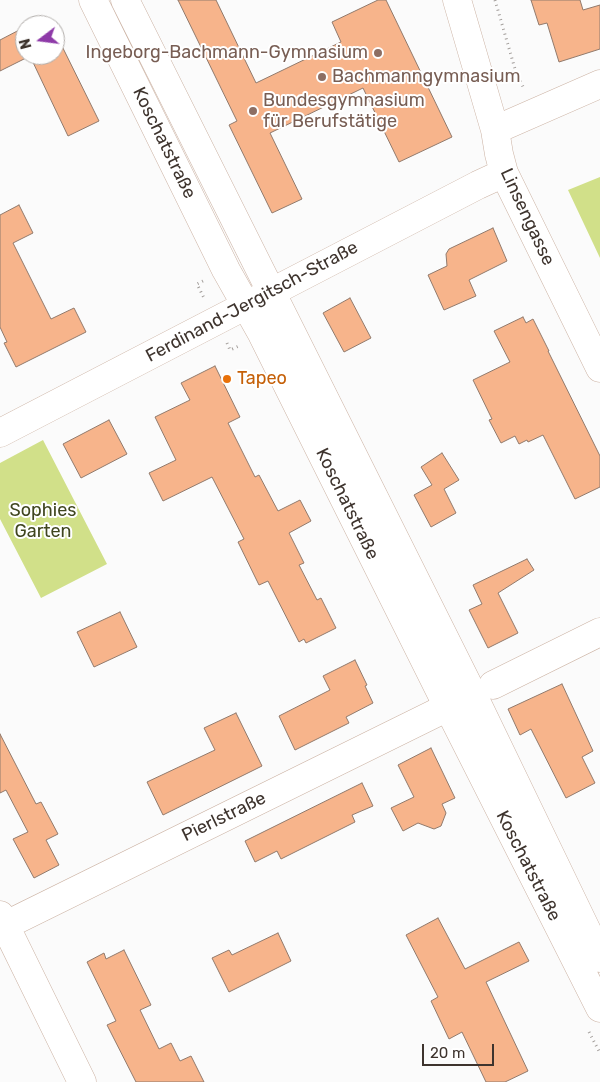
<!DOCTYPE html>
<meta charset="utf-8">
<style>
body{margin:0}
#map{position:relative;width:600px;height:1082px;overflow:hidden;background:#fbfbfb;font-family:Rubik,sans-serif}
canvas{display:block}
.north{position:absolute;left:15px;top:15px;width:50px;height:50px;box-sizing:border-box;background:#fff;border:1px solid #b2aeab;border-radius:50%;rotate:255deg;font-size:14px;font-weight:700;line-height:20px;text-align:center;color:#3e342e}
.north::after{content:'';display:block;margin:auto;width:18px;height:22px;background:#8e3aa8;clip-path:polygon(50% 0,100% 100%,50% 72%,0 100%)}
.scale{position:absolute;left:422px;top:1044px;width:72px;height:22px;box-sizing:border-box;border:2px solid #3e342e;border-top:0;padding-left:6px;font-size:15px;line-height:18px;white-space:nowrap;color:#3e342e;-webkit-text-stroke:4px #fff;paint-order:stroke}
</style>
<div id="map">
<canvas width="600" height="1082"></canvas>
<div class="north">N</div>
<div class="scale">20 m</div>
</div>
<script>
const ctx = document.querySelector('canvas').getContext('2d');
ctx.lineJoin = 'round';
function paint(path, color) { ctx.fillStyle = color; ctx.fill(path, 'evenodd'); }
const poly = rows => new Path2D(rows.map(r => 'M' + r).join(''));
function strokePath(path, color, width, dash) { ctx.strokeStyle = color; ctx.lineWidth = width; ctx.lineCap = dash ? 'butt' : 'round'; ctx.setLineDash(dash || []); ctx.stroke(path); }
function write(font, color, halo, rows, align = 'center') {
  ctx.font = font + ' Rubik,sans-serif'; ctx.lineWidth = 4; ctx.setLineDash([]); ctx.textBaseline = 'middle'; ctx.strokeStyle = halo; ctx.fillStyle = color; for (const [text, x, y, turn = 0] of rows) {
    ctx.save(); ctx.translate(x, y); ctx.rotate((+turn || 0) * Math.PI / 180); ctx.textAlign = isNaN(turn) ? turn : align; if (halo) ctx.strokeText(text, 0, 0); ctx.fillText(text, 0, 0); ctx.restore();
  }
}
paint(poly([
 [600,177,600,258,568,190],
 [43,440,107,564,41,598,0,519,0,463]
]), '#d1e089');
const building = poly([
 [178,0,216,0,256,83,341,42,332,22,378,0,386,0,452,137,399,162,363,88,270,133,302,199,272,213,229,125,237,121,178,0],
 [531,0,580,0,583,10,600,5,600,49,559,62,547,23,539,25,531,0],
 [25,27,25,55,55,55,55,32,99,121,68,136,30,56,0,71,0,40,25,27],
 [19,205,33,233,13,243,51,319,74,308,86,332,16,367,4,343,7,342,0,327,0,215,19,205],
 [493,228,507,261,469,280,476,296,444,310,428,275,447,266,446,254,449,249,493,228],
 [350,298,371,338,344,352,323,313,350,298],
 [523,317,526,323,533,319,549,351,548,351,600,456,600,487,575,499,543,435,528,442,527,440,519,444,515,436,501,443,489,420,492,419,473,380,510,362,494,331,523,317],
 [215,366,240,417,228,423,255,477,259,475,278,511,300,500,311,521,289,533,304,563,299,565,317,600,321,598,336,628,306,643,304,639,299,642,268,581,259,585,238,542,244,539,212,477,163,501,149,473,176,460,155,417,190,400,181,383,215,366],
 [109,420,127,454,81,478,63,444,109,420],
 [442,453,459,480,444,489,456,513,431,527,414,495,432,485,421,467,442,453],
 [527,559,534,570,498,593,518,633,488,648,469,610,482,604,473,585,527,559],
 [120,612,137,647,94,667,77,632,120,612],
 [355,660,367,685,365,686,373,703,346,717,349,723,295,750,279,716,330,690,323,676,355,660],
 [562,684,593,751,582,757,595,783,566,798,531,729,520,735,508,709,562,684],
 [236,713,262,766,163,815,147,782,215,750,204,728,236,713],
 [0,734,36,804,41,802,58,834,46,840,59,865,34,878,13,839,28,832,6,790,0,793,0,734],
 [431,748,455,798,442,804,446,813,441,826,434,829,418,823,403,831,391,808,414,797,398,765,431,748],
 [362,783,373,806,352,815,355,822,281,859,277,851,255,862,245,841,362,783],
 [438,918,465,969,519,942,529,961,486,982,528,1071,505,1082,486,1082,462,1032,449,1039,431,1001,438,997,406,935,438,918],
 [278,933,291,961,229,992,212,958,229,950,232,955,278,933],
 [124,950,151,1005,140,1010,159,1049,171,1043,180,1061,191,1056,204,1082,136,1082,107,1025,116,1021,87,962,104,953,106,959,124,950]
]);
paint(building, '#f7b48b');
strokePath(building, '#917a6c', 1);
const minor = poly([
 [457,0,495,130,499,154,504,173,600,368],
 [495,130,600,84],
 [0,433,478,185,504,173],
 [493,685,600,632],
 [0,915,82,1082],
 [0,928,448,707]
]);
const major = poly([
 [93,0,226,270,262,334,448,707,600,1008],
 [125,0,473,695,600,958]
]);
strokePath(minor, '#ccb3a4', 29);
strokePath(major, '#ccb3a4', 29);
strokePath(poly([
 [495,0,515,69,524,89],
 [203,281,197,284,204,298],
 [227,343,230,350,241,345],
 [589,1032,600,1053]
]), '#a29d9a', 3, [1, 4]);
strokePath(minor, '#fff', 28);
strokePath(major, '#fff', 28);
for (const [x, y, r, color] of [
 [378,53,5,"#8d6e63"],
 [322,77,5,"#8d6e63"],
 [253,111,5,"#8d6e63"],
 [227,379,5,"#e8710a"]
]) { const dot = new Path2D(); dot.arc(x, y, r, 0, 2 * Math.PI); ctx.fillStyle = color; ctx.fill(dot); strokePath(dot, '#fff', 2); }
write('18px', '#785e54', '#fff', [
 ["Ingeborg-Bachmann-Gymnasium",368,53,"right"],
 ["Bachmanngymnasium",332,77],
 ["Bundesgymnasium",263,101],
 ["für Berufstätige",263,122]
], 'left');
write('18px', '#3e342e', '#fff', [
 ["Koschatstraße",164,143,64],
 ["Linsengasse",527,217,65],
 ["Ferdinand-Jergitsch-Straße",252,302,-28],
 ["Koschatstraße",347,504,64],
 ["Pierlstraße",224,817,-26],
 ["Koschatstraße",528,866,63]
]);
write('18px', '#c56008', '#fff', [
 ["Tapeo",237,379]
], 'left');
write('18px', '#40461f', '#fff', [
 ["Sophies",43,511],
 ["Garten",43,532]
]);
</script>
